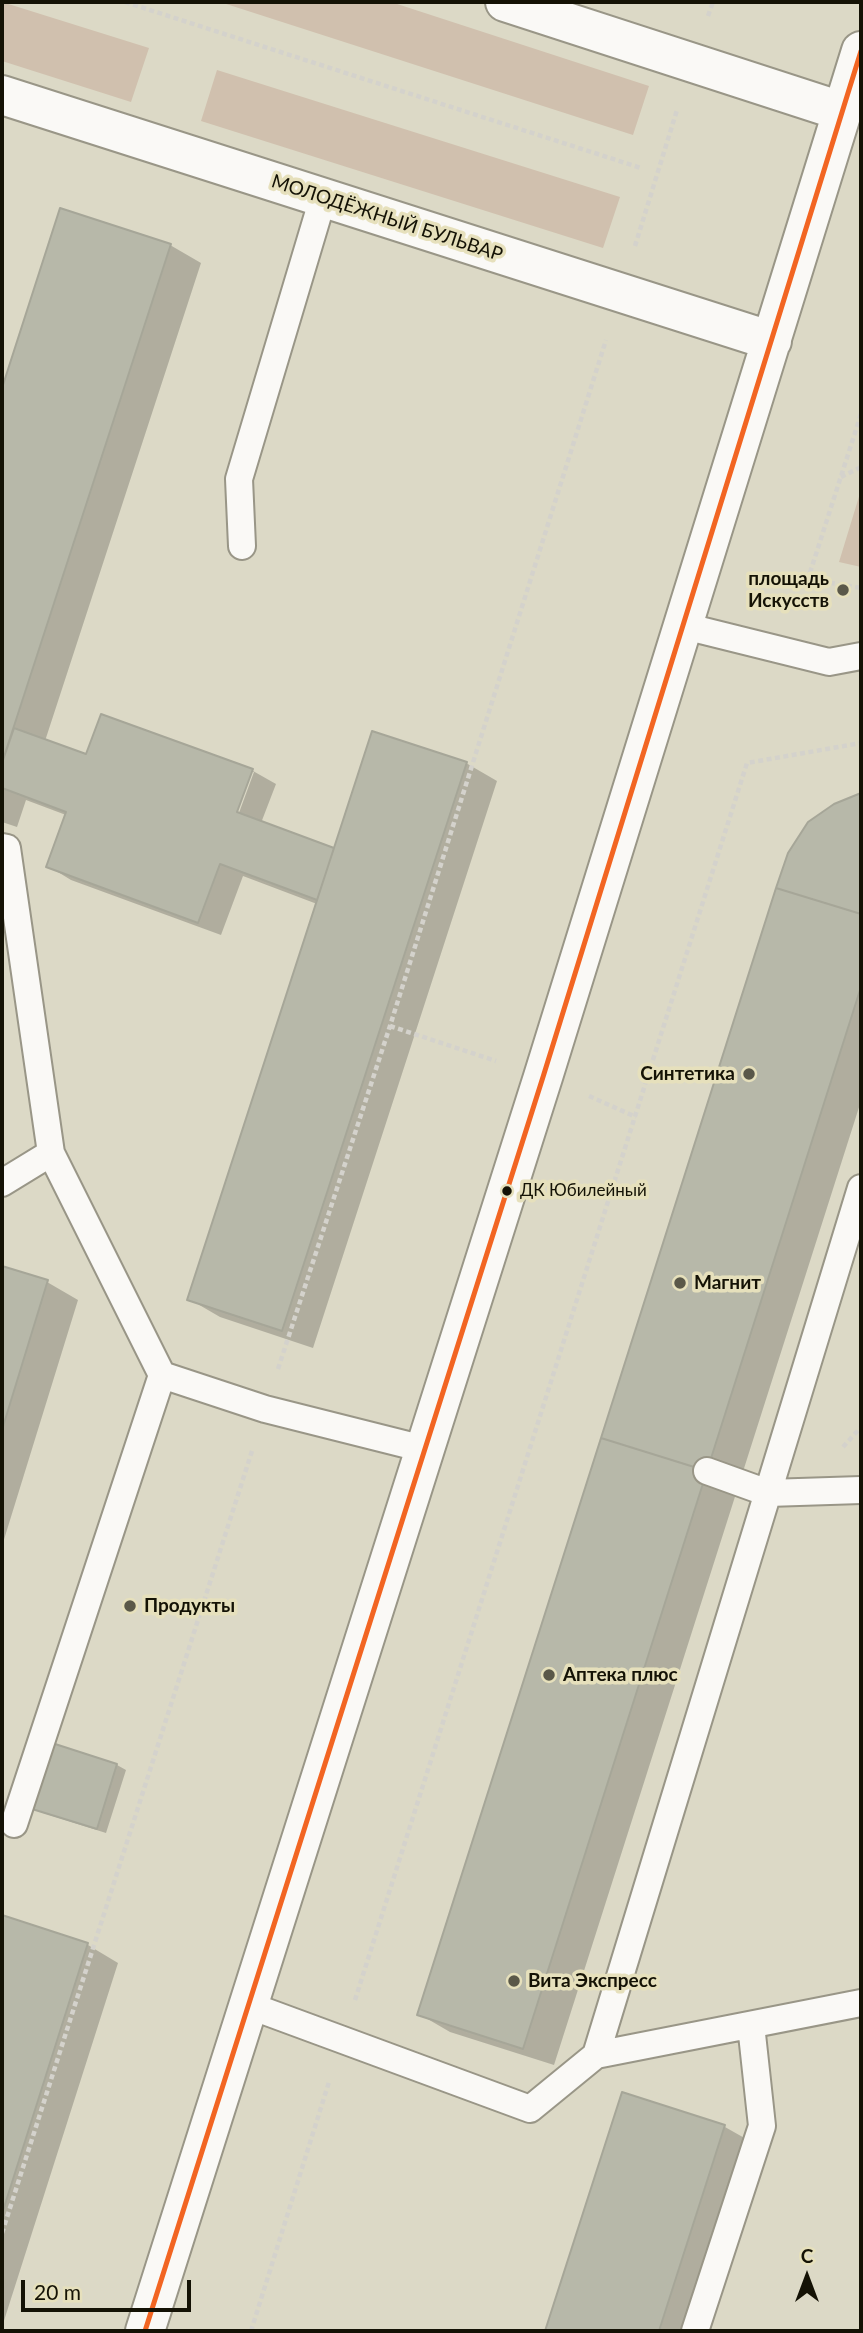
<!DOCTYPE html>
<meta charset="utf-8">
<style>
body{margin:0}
#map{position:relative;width:863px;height:2333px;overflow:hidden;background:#dcd9c6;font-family:Lato,sans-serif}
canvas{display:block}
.frame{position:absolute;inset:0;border:4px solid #141205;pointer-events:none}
.north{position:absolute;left:772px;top:2242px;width:70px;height:70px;-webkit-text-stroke:5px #e6e0bc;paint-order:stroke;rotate:0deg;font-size:19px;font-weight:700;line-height:28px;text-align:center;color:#141205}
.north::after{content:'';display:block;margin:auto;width:24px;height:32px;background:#141205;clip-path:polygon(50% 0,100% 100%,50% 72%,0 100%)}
.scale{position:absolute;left:21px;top:2280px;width:170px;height:32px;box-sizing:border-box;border:4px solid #141205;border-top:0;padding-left:9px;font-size:21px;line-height:24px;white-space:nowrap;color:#141205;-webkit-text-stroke:5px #e6e0bc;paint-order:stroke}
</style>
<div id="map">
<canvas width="863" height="2333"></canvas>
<div class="frame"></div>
<div class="north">С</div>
<div class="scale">20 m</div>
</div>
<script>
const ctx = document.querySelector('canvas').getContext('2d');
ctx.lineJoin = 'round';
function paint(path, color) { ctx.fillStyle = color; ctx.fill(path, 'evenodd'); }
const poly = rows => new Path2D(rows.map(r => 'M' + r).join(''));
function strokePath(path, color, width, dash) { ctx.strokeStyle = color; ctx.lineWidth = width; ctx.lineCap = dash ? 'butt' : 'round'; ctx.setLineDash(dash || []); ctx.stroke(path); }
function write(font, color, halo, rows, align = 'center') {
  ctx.font = font + ' Lato,sans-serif'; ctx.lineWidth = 7; ctx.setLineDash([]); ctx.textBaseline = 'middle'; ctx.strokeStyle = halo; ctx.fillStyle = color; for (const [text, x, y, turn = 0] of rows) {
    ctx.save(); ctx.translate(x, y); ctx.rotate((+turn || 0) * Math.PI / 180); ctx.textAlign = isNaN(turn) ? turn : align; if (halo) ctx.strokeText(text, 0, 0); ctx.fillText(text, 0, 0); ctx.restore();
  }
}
paint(poly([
 [2,2,149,48,131,102,2,61],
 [220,2,391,2,649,86,633,135],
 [217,70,620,197,603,248,201,121],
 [861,490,861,567,839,562]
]), '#d0c0ae');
paint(poly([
 [61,210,170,245,201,263,45,741,87,756,102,716,253,771,276,784,261,823,333,850,466,763,497,781,313,1348,220,1317,189,1299,317,904,243,876,221,935,71,880,48,866,66,815,26,800,17,827,2,822,2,393],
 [250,772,254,772,236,821,232,820],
 [859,795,861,795,861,1101,554,2065,450,2032,419,2014],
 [2,1268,47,1282,78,1300,2,1546],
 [53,1745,117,1765,126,1770,106,1833,43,1813,34,1808],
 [2,1917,88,1945,118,1963,2,2327],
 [623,2094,725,2127,755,2144,695,2331,547,2331]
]), '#0003');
const building = poly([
 [60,208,171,244,2,763,2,388,60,208],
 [101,714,253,769,237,812,334,848,317,900,220,864,198,923,46,867,66,812,2,788,2,763,14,728,86,754,101,714],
 [372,731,467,762,282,1331,187,1300,372,731],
 [861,793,861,914,776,888,788,853,808,822,834,804,861,793],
 [776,888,861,914,861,987,707,1471,601,1438,776,888],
 [2,1266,48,1280,2,1430,2,1266],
 [601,1438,707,1471,523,2049,417,2015,601,1438],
 [52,1743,117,1764,97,1829,32,1809,52,1743],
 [2,1915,88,1943,2,2214,2,1915],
 [622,2092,725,2125,659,2331,545,2331,622,2092]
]);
paint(building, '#b7b8a9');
strokePath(building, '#a6a698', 2);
const service = poly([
 [242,546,239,479,323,198],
 [684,626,829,662,861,656],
 [2,847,7,848,51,1153,162,1375,265,1409,424,1449],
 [2,1183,51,1153],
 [707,1471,768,1493,861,1490],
 [14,1824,162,1375],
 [248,2005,530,2109,596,2055,861,2003],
 [596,2055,861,1188],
 [695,2331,762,2126,751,2025]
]);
const secondary = poly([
 [505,2,841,111],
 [2,95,772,341],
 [145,2331,543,1077,861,51]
]);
strokePath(service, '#999687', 30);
strokePath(secondary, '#999687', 42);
strokePath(poly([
 [125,2,641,168],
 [708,16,713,2],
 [635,246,677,110],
 [861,414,808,579,861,588],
 [841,477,861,467],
 [390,1026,496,1061],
 [589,1096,636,1117],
 [278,1369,390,1026,606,340],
 [843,1447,861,1427],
 [355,2000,747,763,861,743],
 [2,2233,252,1451],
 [251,2331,329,2082]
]), '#d4d2cc', 4.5, [5, 3.5]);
strokePath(service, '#faf9f6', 26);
strokePath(secondary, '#faf9f6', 38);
strokePath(poly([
 [145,2331,543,1077,861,51]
]), '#f26522', 5);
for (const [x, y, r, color] of [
 [843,590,7,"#5a5849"],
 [749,1074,7,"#5a5849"],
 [507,1191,6,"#141205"],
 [680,1283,7,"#5a5849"],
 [130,1606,7,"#5a5849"],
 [549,1675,7,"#5a5849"],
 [514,1981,7,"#5a5849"]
]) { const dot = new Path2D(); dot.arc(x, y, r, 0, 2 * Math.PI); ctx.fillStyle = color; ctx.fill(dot); strokePath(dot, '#e6e0bc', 2.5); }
write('17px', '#141205', '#e6e0bc', [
 ["ДК Юбилейный",520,1191]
], 'left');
write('19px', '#141205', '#e6e0bc', [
 ["МОЛОДЁЖНЫЙ БУЛЬВАР",387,218,18]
]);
write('bold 19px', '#141205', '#e6e0bc', [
 ["площадь",829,579,"right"],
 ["Искусств",829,601,"right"],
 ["Синтетика",735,1074,"right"],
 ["Магнит",694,1283],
 ["Продукты",144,1606],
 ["Аптека плюс",563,1675],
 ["Вита Экспресс",528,1981]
], 'left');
</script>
